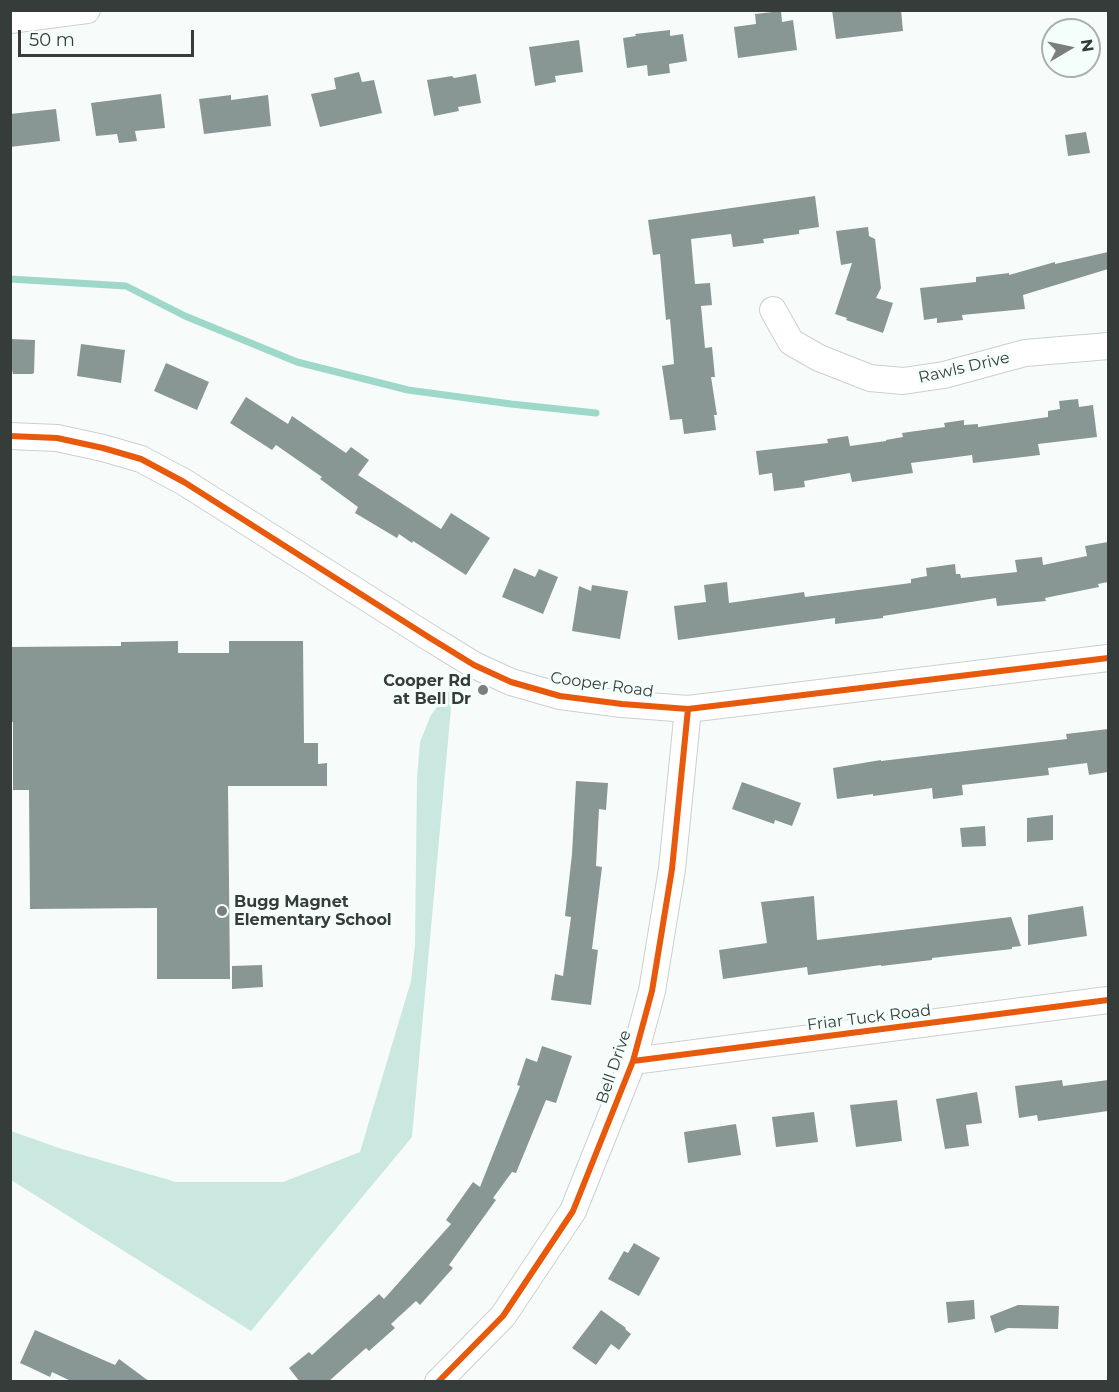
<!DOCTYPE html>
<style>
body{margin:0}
#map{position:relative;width:1119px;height:1392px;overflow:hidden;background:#f7fcfa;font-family:Montserrat,sans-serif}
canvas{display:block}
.frame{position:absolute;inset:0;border:12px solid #363c3a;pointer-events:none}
.north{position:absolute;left:1041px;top:18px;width:60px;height:60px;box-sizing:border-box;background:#f4fffb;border:2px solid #a8b1ae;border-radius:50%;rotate:81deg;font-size:16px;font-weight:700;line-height:24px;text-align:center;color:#363c3a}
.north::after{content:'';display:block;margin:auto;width:21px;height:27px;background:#7a7f7d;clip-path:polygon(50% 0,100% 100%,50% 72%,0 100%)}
.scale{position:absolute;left:18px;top:30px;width:176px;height:27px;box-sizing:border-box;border:3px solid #363c3a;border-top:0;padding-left:8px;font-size:18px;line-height:21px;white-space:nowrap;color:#363c3a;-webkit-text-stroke:4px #f4fffb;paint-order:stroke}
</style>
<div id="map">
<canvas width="1119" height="1392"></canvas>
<div class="frame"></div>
<div class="north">N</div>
<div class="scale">50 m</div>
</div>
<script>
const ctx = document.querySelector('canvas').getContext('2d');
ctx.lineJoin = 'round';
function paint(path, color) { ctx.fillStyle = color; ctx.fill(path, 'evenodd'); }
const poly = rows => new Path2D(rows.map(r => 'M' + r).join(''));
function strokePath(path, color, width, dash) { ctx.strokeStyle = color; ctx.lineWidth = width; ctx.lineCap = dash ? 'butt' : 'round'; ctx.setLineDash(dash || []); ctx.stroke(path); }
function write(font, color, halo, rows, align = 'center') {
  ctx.font = font + ' Montserrat,sans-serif'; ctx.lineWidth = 6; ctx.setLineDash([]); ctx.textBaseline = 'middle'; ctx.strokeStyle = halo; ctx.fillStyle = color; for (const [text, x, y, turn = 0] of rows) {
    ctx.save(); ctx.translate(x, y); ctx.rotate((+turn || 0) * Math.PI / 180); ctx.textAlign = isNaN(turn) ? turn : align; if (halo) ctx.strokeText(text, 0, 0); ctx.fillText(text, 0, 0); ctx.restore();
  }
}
paint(poly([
 [453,686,412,1137,251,1331,11,1180,11,1131,59,1148,176,1182,283,1182,360,1152,411,981,415,945,417,778,420,742,431,715]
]), '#cae8df');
strokePath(poly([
 [10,279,126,286,185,316,297,362,408,390,511,404,596,413]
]), '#9dd8c9', 7);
paint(poly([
 [832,10,901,10,903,31,836,39],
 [781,11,782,22,793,20,797,50,738,58,734,27,756,24,755,14],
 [670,30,670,36,683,34,687,61,669,64,670,73,648,76,647,65,627,68,623,38,636,36,635,34],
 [579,40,583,72,555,76,556,82,535,86,529,47],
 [359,72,362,82,374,80,382,113,320,127,311,94,336,89,334,78],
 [476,74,481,103,458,107,459,111,434,116,427,80,452,76,454,78],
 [161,94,165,128,135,131,137,141,119,143,117,134,96,136,91,103],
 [231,95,231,100,268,95,271,126,204,134,199,99],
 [56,109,60,141,10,147,10,114],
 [1086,132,1090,153,1068,156,1065,135],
 [815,196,819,227,799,230,799,234,763,239,764,243,733,247,731,234,691,239,695,284,710,283,712,305,701,306,705,348,712,347,715,377,711,377,717,415,714,415,716,430,684,434,682,419,670,420,662,366,674,364,670,319,666,320,660,254,653,255,648,220],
 [868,227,869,236,875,239,881,288,876,298,893,303,883,333,846,320,847,318,835,314,852,263,841,265,836,231],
 [1108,252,1108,269,1023,295,1025,309,962,315,963,320,937,323,937,318,924,320,920,288,976,282,976,277,1009,273,1009,275,1055,262,1055,264],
 [10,339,35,340,34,373,32,374,13,374,12,370,10,370],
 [81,344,125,350,121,383,77,376],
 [166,363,209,382,197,410,154,391],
 [246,397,288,424,292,416,346,453,351,447,369,460,358,475,441,529,451,513,490,538,466,575,413,541,412,543,399,534,397,538,355,513,358,507,320,479,322,477,276,445,272,450,230,423],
 [1078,399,1079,407,1093,405,1097,437,1038,444,1040,455,973,463,972,455,911,463,913,473,852,482,850,473,804,481,805,487,774,491,772,473,759,475,756,451,828,443,827,439,848,436,850,446,886,441,886,440,903,437,902,433,945,427,944,423,964,420,964,425,978,424,978,427,1048,417,1048,411,1060,409,1059,401],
 [1108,542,1108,582,1098,584,1099,587,1045,598,1046,601,997,606,996,598,883,616,883,618,835,624,835,618,678,640,674,606,706,602,704,585,727,582,729,603,804,592,805,597,911,583,911,579,927,576,926,568,955,564,956,574,960,574,961,578,1017,572,1015,560,1042,557,1043,565,1087,556,1085,546],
 [514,568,535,577,539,569,558,577,543,614,502,597],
 [592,585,628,591,620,639,572,631,579,586,591,591],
 [178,641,178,653,229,653,229,641,303,641,304,743,318,743,318,764,327,763,327,786,228,786,230,979,157,979,157,908,30,909,29,790,13,790,13,722,10,722,10,647,121,646,121,642],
 [1108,729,1108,772,1089,775,1087,763,1048,768,1049,775,962,785,963,795,933,799,932,788,873,796,873,794,837,799,833,768,881,760,881,761,1067,739,1066,734],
 [576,781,608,783,606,810,599,809,596,866,602,867,592,949,598,950,591,1005,551,1000,555,974,563,976,571,917,565,916,572,854],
 [742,782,801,803,792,826,775,820,774,824,732,809],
 [1053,815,1053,840,1027,842,1027,818],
 [985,826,986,846,962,847,960,828],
 [814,896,817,940,1011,917,1021,946,1012,947,1012,949,932,958,932,960,881,966,881,965,808,975,807,967,723,979,719,950,767,943,761,902],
 [1083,906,1087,936,1028,945,1028,915],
 [262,965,263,987,232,989,232,966],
 [542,1046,572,1056,556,1103,546,1100,516,1173,512,1172,493,1198,496,1200,449,1265,453,1268,420,1305,416,1301,391,1324,395,1328,369,1351,366,1348,328,1382,300,1382,289,1368,309,1352,312,1355,379,1294,384,1299,451,1224,446,1220,473,1182,480,1187,520,1086,517,1085,526,1058,537,1062],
 [1062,1080,1063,1086,1108,1080,1108,1111,1038,1121,1037,1115,1019,1118,1015,1086],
 [977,1092,982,1123,966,1125,969,1146,945,1149,936,1099],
 [897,1100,902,1141,856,1147,850,1105],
 [814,1112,818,1142,776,1147,772,1117],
 [736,1124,741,1155,688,1163,684,1132],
 [634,1243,660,1258,639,1296,608,1279,624,1251,628,1253],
 [974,1300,975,1319,948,1323,946,1302],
 [1018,1305,1059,1306,1058,1329,1008,1328,995,1333,990,1316],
 [601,1310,626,1328,625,1329,631,1334,619,1350,611,1344,596,1365,572,1348],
 [35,1330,115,1365,119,1359,146,1379,151,1382,73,1382,52,1372,50,1377,29,1367,20,1363]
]), '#889794');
const minor = poly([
 [10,20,87,10],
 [773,310,791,342,819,358,870,378,903,381,944,375,1025,353,1108,346],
 [10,436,57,438,103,448,141,459,184,482,430,638,474,665,511,682,560,696,622,704,688,709,1108,658],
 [633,1061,1108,1000],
 [438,1382,503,1316,573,1211,633,1061,652,991,672,869,688,709]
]);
strokePath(minor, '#cbd0ce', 28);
strokePath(minor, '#fefffe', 26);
strokePath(poly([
 [10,436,57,438,103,448,141,459,184,482,430,638,474,665,511,682,560,696,622,704,688,709,1108,658],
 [633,1061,1108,1000],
 [438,1382,503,1316,573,1211,633,1061,652,991,672,869,688,709]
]), '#e8590c', 6);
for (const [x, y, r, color] of [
 [483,690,6,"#7a7f7d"],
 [222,911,6,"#7a7f7d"]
]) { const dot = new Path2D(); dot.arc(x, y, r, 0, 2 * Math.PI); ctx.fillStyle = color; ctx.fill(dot); strokePath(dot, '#f4fffb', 2); }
write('16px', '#363c3a', '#f4fffb', [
 ["Rawls Drive",964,368,-13],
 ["Cooper Road",602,685,8],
 ["Friar Tuck Road",869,1018,-7],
 ["Bell Drive",614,1067,-71]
]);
write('bold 16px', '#363c3a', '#f4fffb', [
 ["Cooper Rd",471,681],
 ["at Bell Dr",471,699],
 ["Bugg Magnet",234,902,"left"],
 ["Elementary School",234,920,"left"]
], 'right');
</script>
